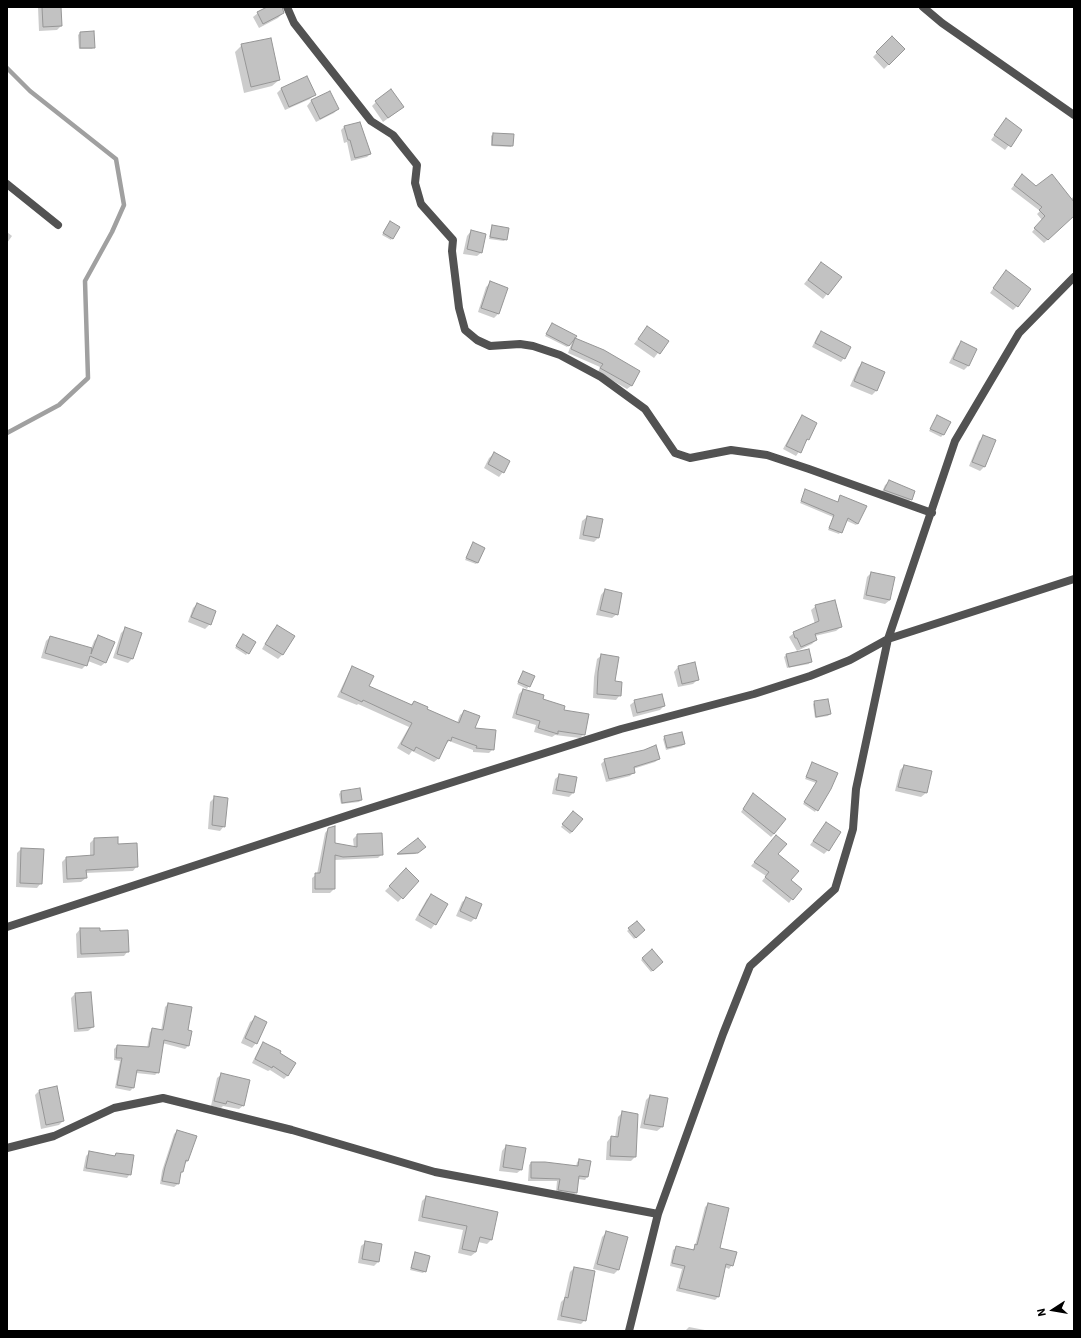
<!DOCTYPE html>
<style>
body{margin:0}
#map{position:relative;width:1081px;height:1338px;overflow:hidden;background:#fff;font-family:"IBM Plex Sans",sans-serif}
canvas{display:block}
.frame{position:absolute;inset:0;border:8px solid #000;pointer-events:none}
.north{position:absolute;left:1033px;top:1290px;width:40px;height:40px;-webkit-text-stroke:3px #fff;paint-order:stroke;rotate:258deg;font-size:11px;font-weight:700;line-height:16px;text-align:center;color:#000}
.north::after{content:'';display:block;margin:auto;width:14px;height:18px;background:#000;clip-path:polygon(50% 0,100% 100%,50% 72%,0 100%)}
</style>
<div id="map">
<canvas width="1081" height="1338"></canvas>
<div class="frame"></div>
<div class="north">N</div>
</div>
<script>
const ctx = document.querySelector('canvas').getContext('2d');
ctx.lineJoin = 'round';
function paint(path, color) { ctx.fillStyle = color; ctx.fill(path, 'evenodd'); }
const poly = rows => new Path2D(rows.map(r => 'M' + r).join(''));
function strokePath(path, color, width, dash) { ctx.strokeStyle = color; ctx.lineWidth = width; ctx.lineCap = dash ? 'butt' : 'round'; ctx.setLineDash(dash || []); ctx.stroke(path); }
paint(poly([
 [38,7,60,7,61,26,57,30,39,31],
 [269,7,279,7,282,14,278,18,259,28,253,17,258,13],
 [80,33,94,47,92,49,79,49,78,35],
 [892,37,904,49,884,69,873,57],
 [242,45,279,80,272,86,244,93,235,52],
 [307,78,314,95,310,99,285,110,277,93,281,89],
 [329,92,338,109,334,113,316,122,307,106,311,101],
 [376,102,398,111,383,122,372,106],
 [1006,119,1021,130,1005,150,991,140],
 [360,123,370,154,367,157,351,161,347,142,344,143,341,130,344,127],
 [493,134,512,145,511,147,491,146,491,136],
 [1019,179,1036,187,1071,199,1074,196,1074,211,1067,221,1044,243,1032,232,1042,220,1037,214,1040,211,1011,189],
 [388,224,392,238,391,240,382,235],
 [493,226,506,239,504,241,489,239,491,228],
 [471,231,482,252,477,256,463,254,467,236],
 [7,232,12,236,7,243],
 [821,263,840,277,823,299,804,284],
 [1002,276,1017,306,1013,310,990,293],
 [491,282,498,314,494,318,478,312,486,287],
 [552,324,569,345,567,347,545,336],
 [647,327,667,341,654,358,634,344],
 [822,332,844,358,841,362,812,347,818,335],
 [576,339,639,372,631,386,627,389,598,372,600,367,568,353,572,342],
 [961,342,976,349,968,366,964,370,949,363,957,347],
 [862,363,876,391,872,395,850,386,858,368],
 [803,416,808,439,796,456,783,449,799,420],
 [937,416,943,435,941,437,929,431],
 [984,436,985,466,980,471,969,466,979,441],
 [494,454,503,472,499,477,484,468,489,458],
 [889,482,911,499,907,503,881,494,885,485],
 [806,490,837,503,840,496,858,523,856,525,847,521,839,534,828,530,833,517,800,503],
 [587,517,602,520,598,538,594,542,579,539,582,521],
 [472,545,477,563,476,564,465,560],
 [871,573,890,600,885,604,863,599,867,577],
 [605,590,617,614,612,618,596,615,601,595],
 [197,604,210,624,205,629,188,622,193,608],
 [816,606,841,627,836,631,815,636,816,640,812,644,797,651,789,637,794,633,815,624,811,610],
 [277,626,293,636,282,655,278,659,262,649,272,631],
 [126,628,132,659,128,663,113,658,121,633],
 [98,636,106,662,101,666,88,661,86,665,82,669,41,658,46,641,50,637,91,649,94,641],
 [241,637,255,643,246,655,235,648],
 [602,655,620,695,616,700,593,698,594,677,597,659],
 [786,655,810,662,809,664,787,668,784,657],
 [353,667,368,686,410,705,414,702,426,709,457,723,460,715,465,711,474,729,493,749,489,753,473,752,473,750,449,741,446,744,439,758,434,762,412,751,409,755,397,748,409,727,358,704,357,705,337,697,349,672],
 [678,667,698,679,693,684,678,687,674,672],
 [523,672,533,677,527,689,517,684],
 [523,690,563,711,584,734,580,738,555,735,552,737,534,732,536,725,512,718,519,694],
 [635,701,664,706,660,710,633,717,630,705],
 [815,702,830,714,828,716,815,718,813,704],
 [665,737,684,744,682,746,666,750,663,739],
 [659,759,655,762,633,769,634,772,630,776,606,782,601,764,605,760],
 [812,764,837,773,815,812,803,804,816,783,805,779],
 [904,766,931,772,926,793,921,797,895,791,900,770],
 [560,775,576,778,573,793,569,797,552,794,555,779],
 [341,792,361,800,359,802,341,804,339,794],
 [753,794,774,834,771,837,741,812],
 [215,797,224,826,220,831,208,829,210,802],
 [571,814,572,832,570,834,561,827],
 [826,823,828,850,824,854,810,845],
 [329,828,334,844,354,848,353,839,357,835,382,854,378,858,334,860,334,889,330,893,312,893,312,878,317,874,325,833],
 [94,839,117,845,137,866,133,871,85,873,86,878,81,882,63,883,62,862,66,858,90,857,90,843],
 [418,839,422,849,415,854,397,855],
 [773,840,792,899,789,903,762,881,766,876,751,866],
 [21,849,41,883,37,888,16,887,17,853],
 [406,870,418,881,398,902,385,891],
 [432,895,435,924,431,929,415,920,427,899],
 [467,898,475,918,471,922,456,916,462,902],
 [637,922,644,930,634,939,627,931],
 [80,929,99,932,128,951,124,956,77,958,76,934],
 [652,950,662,962,651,972,641,960],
 [75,994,93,1027,88,1031,74,1032,71,998],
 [168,1004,187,1030,188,1046,185,1049,162,1043,158,1072,155,1075,136,1073,133,1088,130,1091,115,1088,120,1061,114,1060,114,1049,117,1046,147,1048,150,1032,153,1029,161,1031,165,1007],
 [255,1018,256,1043,252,1048,241,1043,250,1022],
 [264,1043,278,1054,288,1075,284,1079,270,1070,268,1071,252,1063,260,1047],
 [222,1074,244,1105,239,1109,223,1106,221,1108,211,1106,217,1078],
 [39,1091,63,1121,59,1125,41,1129,35,1095],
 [650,1096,667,1099,662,1127,657,1131,640,1128,646,1100],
 [622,1113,635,1157,631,1161,606,1160,607,1142,611,1137,615,1138,618,1117],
 [177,1131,188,1161,184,1164,182,1172,179,1174,178,1184,174,1187,160,1184,162,1171,174,1134],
 [506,1146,522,1169,517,1173,499,1171,502,1151],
 [90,1152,113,1157,116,1154,130,1174,127,1178,83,1171,86,1156],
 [580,1160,590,1162,587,1177,585,1180,578,1179,576,1193,573,1195,556,1192,557,1181,528,1181,529,1165,531,1163,576,1167,577,1162],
 [426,1197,491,1240,487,1244,478,1242,476,1252,471,1256,458,1253,463,1230,418,1221,422,1201],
 [708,1204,719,1248,732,1265,729,1269,725,1267,718,1297,715,1300,676,1291,682,1269,670,1266,673,1250,677,1247,692,1251,695,1246,705,1207],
 [606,1233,618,1270,614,1274,593,1269,602,1237],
 [366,1242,381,1245,378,1262,374,1266,358,1263,361,1246],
 [416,1253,425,1271,423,1273,410,1270,414,1255],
 [574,1268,585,1320,581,1324,557,1320,561,1302,564,1299,570,1272],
 [689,1327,710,1331,685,1331]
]), '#0003');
strokePath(poly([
 [7,68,30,91,116,159,124,205,112,232,85,281,88,378,59,405,7,433]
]), '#a0a0a0', 4.5);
const building = poly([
 [42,7,61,7,62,26,43,27,42,7],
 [267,7,282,7,284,13,263,24,257,12,267,7],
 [94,31,95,48,80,48,80,32,94,31],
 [892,36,905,49,889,65,876,52,892,36],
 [271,38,280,80,251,87,241,44,271,38],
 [307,76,316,95,289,107,281,88,307,76],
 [391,89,404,107,388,118,375,101,391,89],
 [330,91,339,109,320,119,311,100,330,91],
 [1006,118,1022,130,1011,147,994,135,1006,118],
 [360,122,371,154,355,158,350,140,348,140,344,126,360,122],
 [493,133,514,134,513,146,492,145,493,133],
 [1022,174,1036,186,1052,174,1074,202,1074,216,1048,240,1034,228,1045,216,1039,210,1042,207,1014,185,1022,174],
 [390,221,400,227,393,239,383,233,390,221],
 [492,225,509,228,507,240,490,237,492,225],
 [471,230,486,234,482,253,467,249,471,230],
 [821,262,842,277,828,295,808,280,821,262],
 [1006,270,1031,289,1018,307,993,288,1006,270],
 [490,281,508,288,499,314,481,308,490,281],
 [552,323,577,336,569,346,546,334,552,323],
 [647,326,669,341,660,354,638,339,647,326],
 [821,331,851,347,845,359,815,343,821,331],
 [575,338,604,350,640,371,632,386,600,368,603,364,571,349,575,338],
 [961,341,977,349,969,366,953,359,961,341],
 [862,362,885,372,877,391,854,381,862,362],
 [802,415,817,423,809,440,807,439,801,453,786,446,802,415],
 [937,415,951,422,944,435,930,429,937,415],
 [983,435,996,440,985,467,972,462,983,435],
 [494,452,510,461,504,473,488,464,494,452],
 [889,480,915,491,912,500,884,490,889,480],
 [805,489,838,502,840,495,867,506,858,524,848,518,842,533,829,528,834,515,801,501,805,489],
 [587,516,603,519,599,538,583,535,587,516],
 [473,542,485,548,478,563,466,558,473,542],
 [871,572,895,577,890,600,866,595,871,572],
 [605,589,622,593,618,615,600,610,605,589],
 [835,600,842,627,815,634,817,640,801,647,797,638,795,638,793,632,819,621,815,605,835,600],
 [197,603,216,611,211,625,191,617,197,603],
 [277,625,295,636,283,655,265,644,277,625],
 [125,627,142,633,133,659,117,654,125,627],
 [243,634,256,642,249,654,236,646,243,634],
 [98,635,115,642,106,663,90,656,87,666,45,653,50,636,92,648,91,654,98,635],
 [809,649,812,662,789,667,786,654,809,649],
 [601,654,619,657,615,681,622,682,621,696,597,694,598,672,601,654],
 [695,662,699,680,682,684,678,666,695,662],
 [352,666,374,676,369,686,412,705,414,701,428,707,427,709,459,723,464,710,480,716,475,728,496,730,494,750,476,748,477,746,452,737,451,741,448,740,439,759,416,747,414,751,401,744,412,723,363,700,362,702,341,692,352,666],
 [523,671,535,676,530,687,518,682,523,671],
 [523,689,544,695,543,699,565,706,564,710,589,714,585,735,558,731,558,734,538,728,540,721,516,714,523,689],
 [662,694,665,706,637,713,634,700,662,694],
 [828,699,831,714,816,717,814,701,828,699],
 [682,732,685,744,667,748,664,736,682,732],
 [656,745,660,759,634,767,635,773,609,779,604,759,644,750,656,745],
 [812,762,838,773,831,789,818,811,804,802,817,781,806,777,812,762],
 [904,765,932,771,927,793,898,787,904,765],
 [559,774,577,777,574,793,556,790,559,774],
 [360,788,362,800,342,803,341,791,360,788],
 [753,793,786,819,774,834,743,809,753,793],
 [214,796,228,798,225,827,212,825,214,796],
 [573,811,583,819,572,832,562,824,573,811],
 [826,822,841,832,829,851,813,841,826,822],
 [335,826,335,843,357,847,357,834,382,833,383,855,343,857,335,855,335,889,315,889,315,873,320,873,328,828,335,826],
 [776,835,787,844,778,854,799,871,791,880,802,889,793,900,765,877,769,872,754,862,776,835],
 [118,837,118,844,137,843,138,867,86,870,87,878,67,879,66,857,94,855,94,838,118,837],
 [418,838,426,847,418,853,397,854,418,838],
 [21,848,44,849,42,884,20,883,21,848],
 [406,868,419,881,403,899,389,886,406,868],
 [431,894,448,904,436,925,419,915,431,894],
 [466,897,482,904,476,919,460,911,466,897],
 [637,921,645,930,636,938,628,928,637,921],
 [80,928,100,928,100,931,128,930,129,952,81,954,80,928],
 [652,949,663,962,653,971,642,958,652,949],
 [91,992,94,1027,78,1029,75,993,91,992],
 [168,1003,192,1007,188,1030,192,1031,189,1046,164,1040,159,1073,137,1070,134,1088,117,1085,122,1058,116,1058,117,1045,149,1047,152,1028,163,1030,168,1003],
 [255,1016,267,1022,257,1044,245,1038,255,1016],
 [263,1042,281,1051,280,1053,296,1063,288,1076,273,1066,272,1068,255,1059,263,1042],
 [221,1073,250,1080,244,1106,227,1101,226,1104,214,1101,221,1073],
 [57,1086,64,1121,46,1125,39,1090,57,1086],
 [650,1095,668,1098,663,1127,644,1124,650,1095],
 [622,1111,638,1114,636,1157,610,1156,611,1136,618,1137,622,1111],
 [177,1130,197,1136,188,1161,186,1160,183,1172,181,1172,179,1184,162,1181,165,1167,177,1130],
 [506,1145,526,1148,522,1170,503,1167,506,1145],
 [89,1151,115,1156,116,1153,134,1155,131,1175,86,1168,89,1151],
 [579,1159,591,1161,588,1177,579,1176,577,1193,558,1190,560,1179,531,1178,531,1162,545,1162,578,1166,579,1159],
 [426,1196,498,1212,492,1240,480,1237,476,1252,462,1249,467,1226,422,1217,426,1196],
 [708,1203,729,1208,720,1248,737,1252,733,1266,726,1264,719,1297,679,1288,685,1266,672,1263,676,1246,694,1250,695,1244,697,1245,708,1203],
 [606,1231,628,1237,619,1270,597,1264,606,1231],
 [365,1241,382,1244,379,1262,362,1259,365,1241],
 [415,1252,430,1256,426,1272,411,1268,415,1252],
 [574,1267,595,1271,586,1321,561,1316,565,1297,568,1298,574,1267]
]);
paint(building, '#c2c2c2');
strokePath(building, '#969696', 1);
strokePath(poly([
 [287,7,294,23,371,121,393,135,417,165,415,183,421,204,453,240,452,251,459,308,465,330,477,340,490,346,520,344,533,346,560,355,601,377,645,409,675,453,690,458,731,450,767,455,809,469,932,513],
 [923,7,942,23,1074,115],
 [7,184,58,225],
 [1074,277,1019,333,955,441,888,639,1074,579],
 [7,927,355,813,621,729,754,694,810,676,850,660,888,639,856,789,853,829,835,889,750,966,723,1034,658,1214,629,1331],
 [7,1148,54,1136,114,1108,163,1098,292,1130,435,1172,658,1214]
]), '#525252', 8);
</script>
